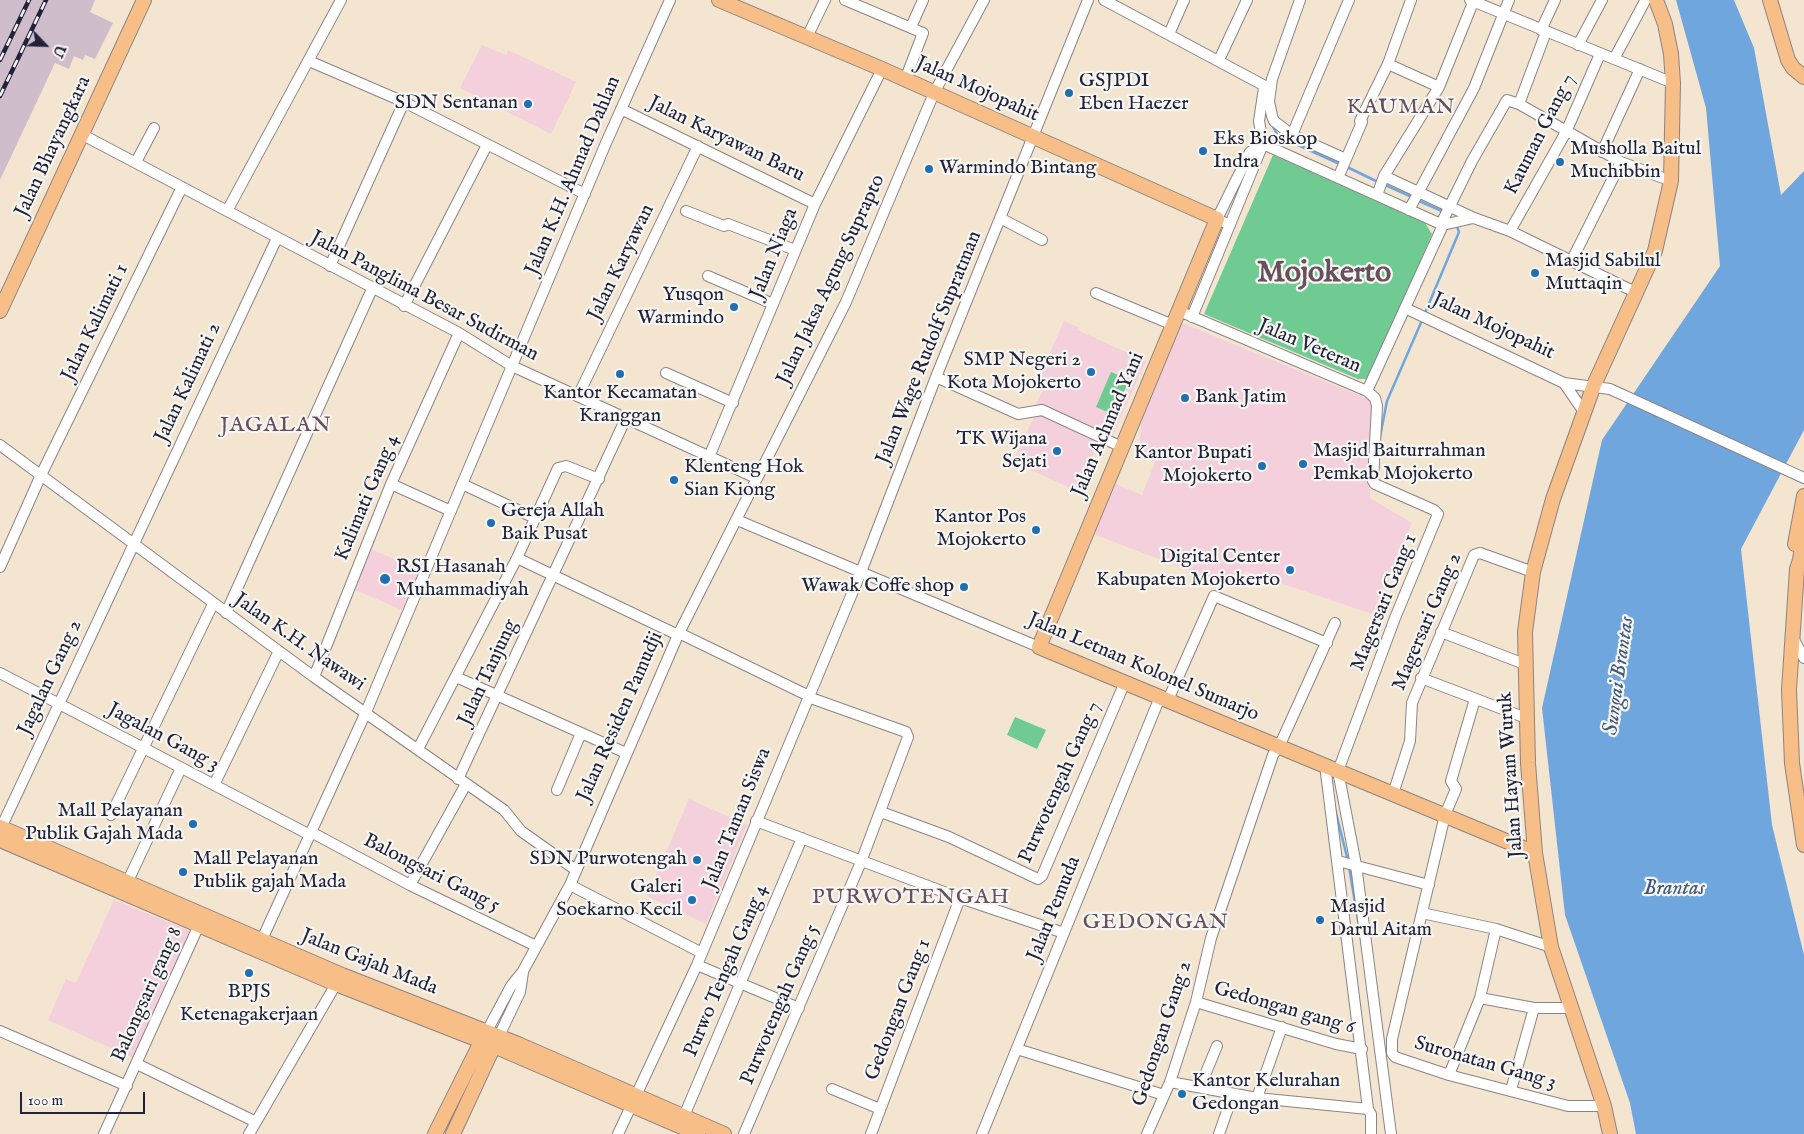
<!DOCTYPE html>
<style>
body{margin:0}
#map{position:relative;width:1804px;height:1134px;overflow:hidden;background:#f4e5d0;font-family:"IM FELL English",serif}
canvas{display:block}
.north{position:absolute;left:20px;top:20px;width:50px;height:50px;-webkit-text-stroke:4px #f6f6f2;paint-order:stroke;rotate:114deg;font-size:14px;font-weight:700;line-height:20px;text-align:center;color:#22223b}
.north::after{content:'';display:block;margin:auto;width:18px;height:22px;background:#22223b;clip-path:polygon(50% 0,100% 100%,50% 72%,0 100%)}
.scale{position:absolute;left:20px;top:1092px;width:125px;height:22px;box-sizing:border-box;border:2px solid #22223b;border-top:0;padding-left:6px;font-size:15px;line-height:18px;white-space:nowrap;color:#22223b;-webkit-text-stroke:4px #f6f6f2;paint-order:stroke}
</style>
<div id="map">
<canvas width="1804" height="1134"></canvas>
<div class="north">U</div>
<div class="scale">100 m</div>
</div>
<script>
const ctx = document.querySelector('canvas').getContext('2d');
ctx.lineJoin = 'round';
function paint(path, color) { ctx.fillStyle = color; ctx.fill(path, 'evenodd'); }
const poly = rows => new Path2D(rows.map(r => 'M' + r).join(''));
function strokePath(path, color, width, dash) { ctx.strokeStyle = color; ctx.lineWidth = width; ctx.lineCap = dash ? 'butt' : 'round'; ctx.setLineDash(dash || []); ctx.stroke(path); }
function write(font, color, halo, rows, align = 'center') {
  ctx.font = font + ' "IM FELL English",serif'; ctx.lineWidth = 4.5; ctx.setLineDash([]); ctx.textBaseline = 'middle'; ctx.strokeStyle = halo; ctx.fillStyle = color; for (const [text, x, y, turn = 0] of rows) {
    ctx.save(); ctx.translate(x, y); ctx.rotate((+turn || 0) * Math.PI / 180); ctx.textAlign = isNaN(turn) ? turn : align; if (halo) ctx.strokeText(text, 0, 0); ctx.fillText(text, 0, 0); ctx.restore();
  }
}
paint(poly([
 [482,45,506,55,508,50,576,82,551,134,460,88],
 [1064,321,1078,327,1077,330,1146,361,1111,439,1036,405,1044,387,1036,384],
 [1182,323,1375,402,1370,498,1412,523,1372,614,1245,571,1238,589,1093,534,1116,484,1142,495,1155,462,1139,454,1142,411],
 [1037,410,1100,439,1077,491,1013,462],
 [368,548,420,570,402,610,351,588],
 [689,799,747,825,706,924,647,896],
 [114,900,193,932,136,1059,48,1020,66,979,76,983]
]), '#f4cfdc');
paint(poly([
 [0,0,95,0,90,12,113,23,95,59,85,55,83,60,74,56,69,69,55,63,0,180]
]), '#d0bdcc');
paint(poly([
 [1273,155,1425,223,1432,234,1369,379,1358,379,1204,314],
 [1111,372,1129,380,1114,415,1096,407],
 [1015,717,1046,730,1037,749,1007,735]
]), '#70cb92');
paint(poly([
 [1676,0,1734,0,1754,48,1781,195,1804,171,1804,430,1741,549,1772,825,1804,955,1804,1134,1636,1134,1630,1103,1565,915,1542,708,1602,440,1720,266,1706,108]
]), '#70a6de');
strokePath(poly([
 [1271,123,1278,136,1342,165],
 [1347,167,1378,182],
 [1383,184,1412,197],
 [1417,200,1444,212],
 [1425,313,1459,232,1456,224],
 [1380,437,1387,401,1423,318],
 [1335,809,1348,861],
 [1349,867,1359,926]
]), '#70a6de', 2.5);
const minor = poly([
 [845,0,923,33,905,80],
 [1104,0,1265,86],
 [1300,0,1272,79,1269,101,1272,116,1274,121,1292,135,1346,159],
 [1470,0,1673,83],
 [911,27,923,0],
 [1541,30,1555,0],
 [1169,34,1184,0],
 [807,37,825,0],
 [1578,45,1602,0],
 [1614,59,1645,1],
 [1219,60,1247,0],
 [309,61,404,102,585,194],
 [1388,64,1439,87],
 [1519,104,1546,32],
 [621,109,815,204],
 [81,134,459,333,512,366,756,478],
 [1292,135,1349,0],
 [1263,144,1443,225,1473,218],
 [1263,144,1259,121,1264,88],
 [1602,152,1640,69],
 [136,162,154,128],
 [1384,176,1474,218,1510,231,1635,292],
 [1338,178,1362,122,1360,121,1388,64,1411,0],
 [1377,195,1384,176,1439,87,1474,0],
 [1409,210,1474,88,1509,0],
 [227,211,341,0],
 [686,211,724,226,728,224,795,250],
 [1000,218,1042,240],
 [1441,224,1472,161,1507,100,1519,104,1621,162,1671,181],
 [1230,225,1217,219,1250,152,1263,144],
 [1510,231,1566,132,1600,54],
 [1572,260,1621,162],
 [330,266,404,102],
 [708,276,773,304],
 [1096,293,1173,325],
 [404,306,487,145],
 [1405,308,1564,383,1610,389,1804,478],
 [1179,311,1367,391,1443,225],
 [1192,317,1263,144],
 [666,373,733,403],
 [936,377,1018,414,1042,410,1122,447],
 [1564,383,1584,412],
 [1367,391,1375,398,1377,406,1373,481,1375,484,1434,510,1438,514,1395,618,1338,771,1356,865,1391,1134],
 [578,396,698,146],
 [0,445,314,677,504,810,521,831,576,870],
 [709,457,815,204,882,69],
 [391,484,451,511],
 [462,484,535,518],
 [737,520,1039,647],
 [517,558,678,635],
 [0,567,41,475,182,187],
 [226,613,372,289],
 [1441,632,1527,665],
 [679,633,809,696],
 [1793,638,1804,658],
 [0,673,310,835],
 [314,677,391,484,459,333],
 [456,677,626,753],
 [1421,678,1526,718],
 [1475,699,1451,781,1456,789,1445,815,1392,1039,1392,1053,1395,1057,1449,1075,1568,1106,1604,1106],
 [1168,700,1214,596,1327,643],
 [418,749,517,558,558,468,566,466,599,479],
 [1325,765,1368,1109,1371,1114,1371,1134],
 [458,779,626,418],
 [214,785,279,651],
 [557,790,581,733],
 [1393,794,1410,741,1412,703,1474,555,1480,553,1533,572],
 [881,812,949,837,1038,879,1042,876,1125,682],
 [111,815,213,604],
 [756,821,960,898,1064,933],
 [1,828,277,238],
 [311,832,410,885,536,946],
 [1338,861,1429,885],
 [127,883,181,768],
 [410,885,466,784],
 [570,885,702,953],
 [1422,913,1496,929,1551,947],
 [259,946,366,712,606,143,670,0],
 [697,965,799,1008],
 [1480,998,1534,1008,1572,1008],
 [1196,1002,1336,1044,1362,1049],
 [0,1031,127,1086],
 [487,1031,511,986,523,971,570,885,678,635,846,302,934,93,984,0],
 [499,1036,520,992,523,972],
 [1017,1049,1164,1095],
 [137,1064,256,1122],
 [1449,1075,1480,998,1496,929],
 [1170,1082,1257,1098,1368,1109],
 [1200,1087,1217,1046],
 [832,1089,880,1109],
 [1511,1090,1534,1008],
 [1257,1098,1282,1027],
 [684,1116,802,838],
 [104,1134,199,925],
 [249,1134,336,984],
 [618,1134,697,965,861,572,936,377,1088,0],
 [744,1134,861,862,908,737,906,732,808,697],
 [871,1134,960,898],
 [982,1134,1160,697],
 [1147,1134,1170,1082,1196,1002,1211,938,1273,755,1283,738,1335,623],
 [1219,1134,1233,1094]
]);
const major = poly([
 [719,0,882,69,1217,219,1039,647,1535,853],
 [1770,0,1788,60,1793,68,1804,77],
 [0,311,144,0],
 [1804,532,1800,560,1797,569,1789,690,1792,763,1804,845],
 [1795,544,1804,496],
 [0,827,342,975,518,1044,724,1134],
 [0,840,336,984,494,1046,698,1134],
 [435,1134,485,1034],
 [453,1134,498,1037],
 [1610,1134,1604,1106,1551,947,1535,853,1528,763,1525,632,1533,572,1553,499,1594,385,1655,251,1671,181,1673,83,1671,54,1665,24,1656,0]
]);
strokePath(minor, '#8b8486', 12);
strokePath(major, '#8b8486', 16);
strokePath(minor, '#fff', 10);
strokePath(major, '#f7be87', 14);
const rail = poly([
 [0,60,29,0],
 [0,96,46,0]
]);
strokePath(rail, '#22223b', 4.5);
strokePath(rail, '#f6f6f2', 2.5, [8]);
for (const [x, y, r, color] of [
 [1069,93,5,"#1f6fb2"],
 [528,104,5,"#1f6fb2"],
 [1203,151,5,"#1f6fb2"],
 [1560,162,5,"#1f6fb2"],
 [929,169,5,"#1f6fb2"],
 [1535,273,5,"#1f6fb2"],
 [734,307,5,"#1f6fb2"],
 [1091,372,5,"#1f6fb2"],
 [620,374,5,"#1f6fb2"],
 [1185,398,5,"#1f6fb2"],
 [1057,451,5,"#1f6fb2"],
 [1303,464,5,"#1f6fb2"],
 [1262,466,5,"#1f6fb2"],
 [674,480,5,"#1f6fb2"],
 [491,523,5,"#1f6fb2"],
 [1036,530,5,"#1f6fb2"],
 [1290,570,5,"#1f6fb2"],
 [385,579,6,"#1f6fb2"],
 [964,587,5,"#1f6fb2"],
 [193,824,5,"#1f6fb2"],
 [697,860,5,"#1f6fb2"],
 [183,872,5,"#1f6fb2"],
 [692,900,5,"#1f6fb2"],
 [1320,920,5,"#1f6fb2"],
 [249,973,5,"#1f6fb2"],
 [1182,1094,5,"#1f6fb2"]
]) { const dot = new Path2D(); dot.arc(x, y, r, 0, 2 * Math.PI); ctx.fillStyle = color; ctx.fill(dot); strokePath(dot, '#f6f6f2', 2); }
write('20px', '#22223b', '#f6f6f2', [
 ["GSJPDI",1079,82],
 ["Eben Haezer",1079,105],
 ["SDN Sentanan",518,104,"right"],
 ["Eks Bioskop",1213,140],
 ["Indra",1213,163],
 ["Musholla Baitul",1570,150],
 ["Muchibbin",1570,173],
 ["Warmindo Bintang",939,169],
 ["Masjid Sabilul",1545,262],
 ["Muttaqin",1545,285],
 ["Yusqon",724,296,"right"],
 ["Warmindo",724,319,"right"],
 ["SMP Negeri 2",1081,361,"right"],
 ["Kota Mojokerto",1081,384,"right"],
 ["Kantor Kecamatan",620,394,"center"],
 ["Kranggan",620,417,"center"],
 ["Bank Jatim",1195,398],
 ["TK Wijana",1047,440,"right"],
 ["Sejati",1047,463,"right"],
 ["Masjid Baiturrahman",1313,452],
 ["Pemkab Mojokerto",1313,475],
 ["Kantor Bupati",1252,454,"right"],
 ["Mojokerto",1252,477,"right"],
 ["Klenteng Hok",684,468],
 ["Sian Kiong",684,491],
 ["Gereja Allah",501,512],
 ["Baik Pusat",501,535],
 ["Kantor Pos",1026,518,"right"],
 ["Mojokerto",1026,541,"right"],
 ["Digital Center",1280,558,"right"],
 ["Kabupaten Mojokerto",1280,581,"right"],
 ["RSI Hasanah",396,568],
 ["Muhammadiyah",396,591],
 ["Wawak Coffe shop",954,587,"right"],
 ["Mall Pelayanan",183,812,"right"],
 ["Publik Gajah Mada",183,835,"right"],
 ["Mall Pelayanan",193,860],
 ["Publik gajah Mada",193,883],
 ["SDN Purwotengah",687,860,"right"],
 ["Galeri",682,888,"right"],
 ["Soekarno Kecil",682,911,"right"],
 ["Masjid",1330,908],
 ["Darul Aitam",1330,931],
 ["BPJS",249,993,"center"],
 ["Ketenagakerjaan",249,1016,"center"],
 ["Kantor Kelurahan",1192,1082],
 ["Gedongan",1192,1105]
], 'left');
write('20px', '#22223b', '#f6f6f2', [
 ["Jalan Mojopahit",977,90,24],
 ["Kauman Gang 7",1541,135,-63],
 ["Jalan Karyawan Baru",726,140,26],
 ["Jalan Bhayangkara",54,147,-65],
 ["Jalan K.H. Ahmad Dahlan",574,176,-67],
 ["Jalan Niaga",775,254,-68],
 ["Jalan Karyawan",622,263,-64],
 ["Jalan Jaksa Agung Suprapto",832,280,-65],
 ["Jalan Panglima Besar Sudirman",424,297,28],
 ["Jalan Kalimati 1",96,323,-64],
 ["Jalan Mojopahit",1493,327,25],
 ["Jalan Veteran",1309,347,23],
 ["Jalan Wage Rudolf Supratman",930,348,-68],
 ["Jalan Kalimati 2",189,383,-65],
 ["Jalan Achmad Yani",1109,425,-67],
 ["Kalimati Gang 4",368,498,-67],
 ["Magersari Gang 1",1385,603,-68],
 ["Magersari Gang 2",1428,622,-67],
 ["Jalan K.H. Nawawi",299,643,35],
 ["Jalan Letnan Kolonel Sumarjo",1143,668,23],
 ["Jalan Tanjung",489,673,-65],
 ["Jagalan Gang 2",51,678,-65],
 ["Jalan Residen Pamudji",621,717,-66],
 ["Jagalan Gang 3",163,738,28],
 ["Jalan Hayam Wuruk",1512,775,-94],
 ["Purwotengah Gang 7",1061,783,-66],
 ["Jalan Taman Siswa",738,819,-68],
 ["Balongsari Gang 5",431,874,27],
 ["Jalan Pemuda",1055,909,-68],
 ["Jalan Gajah Mada",369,963,22],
 ["Purwo Tengah Gang 4",727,971,-67],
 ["Balongsari gang 8",148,995,-66],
 ["Purwotengah Gang 5",781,1005,-67],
 ["Gedongan gang 6",1284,1009,16],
 ["Gedongan Gang 1",899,1010,-69],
 ["Gedongan Gang 2",1163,1034,-72],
 ["Suronatan Gang 3",1485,1064,16]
]);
write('italic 21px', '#41577c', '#f6f6f2', [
 ["Sungai Brantas",1620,676,-82],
 ["Brantas",1674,890]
]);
ctx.letterSpacing = '1px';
write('22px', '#694e5e', '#f6f6f2', [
 ["KAUMAN",1401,108],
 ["JAGALAN",276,426],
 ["PURWOTENGAH",911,898],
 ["GEDONGAN",1156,923]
]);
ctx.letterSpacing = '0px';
write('bold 30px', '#694e5e', '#f6f6f2', [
 ["Mojokerto",1324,275]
]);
</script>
